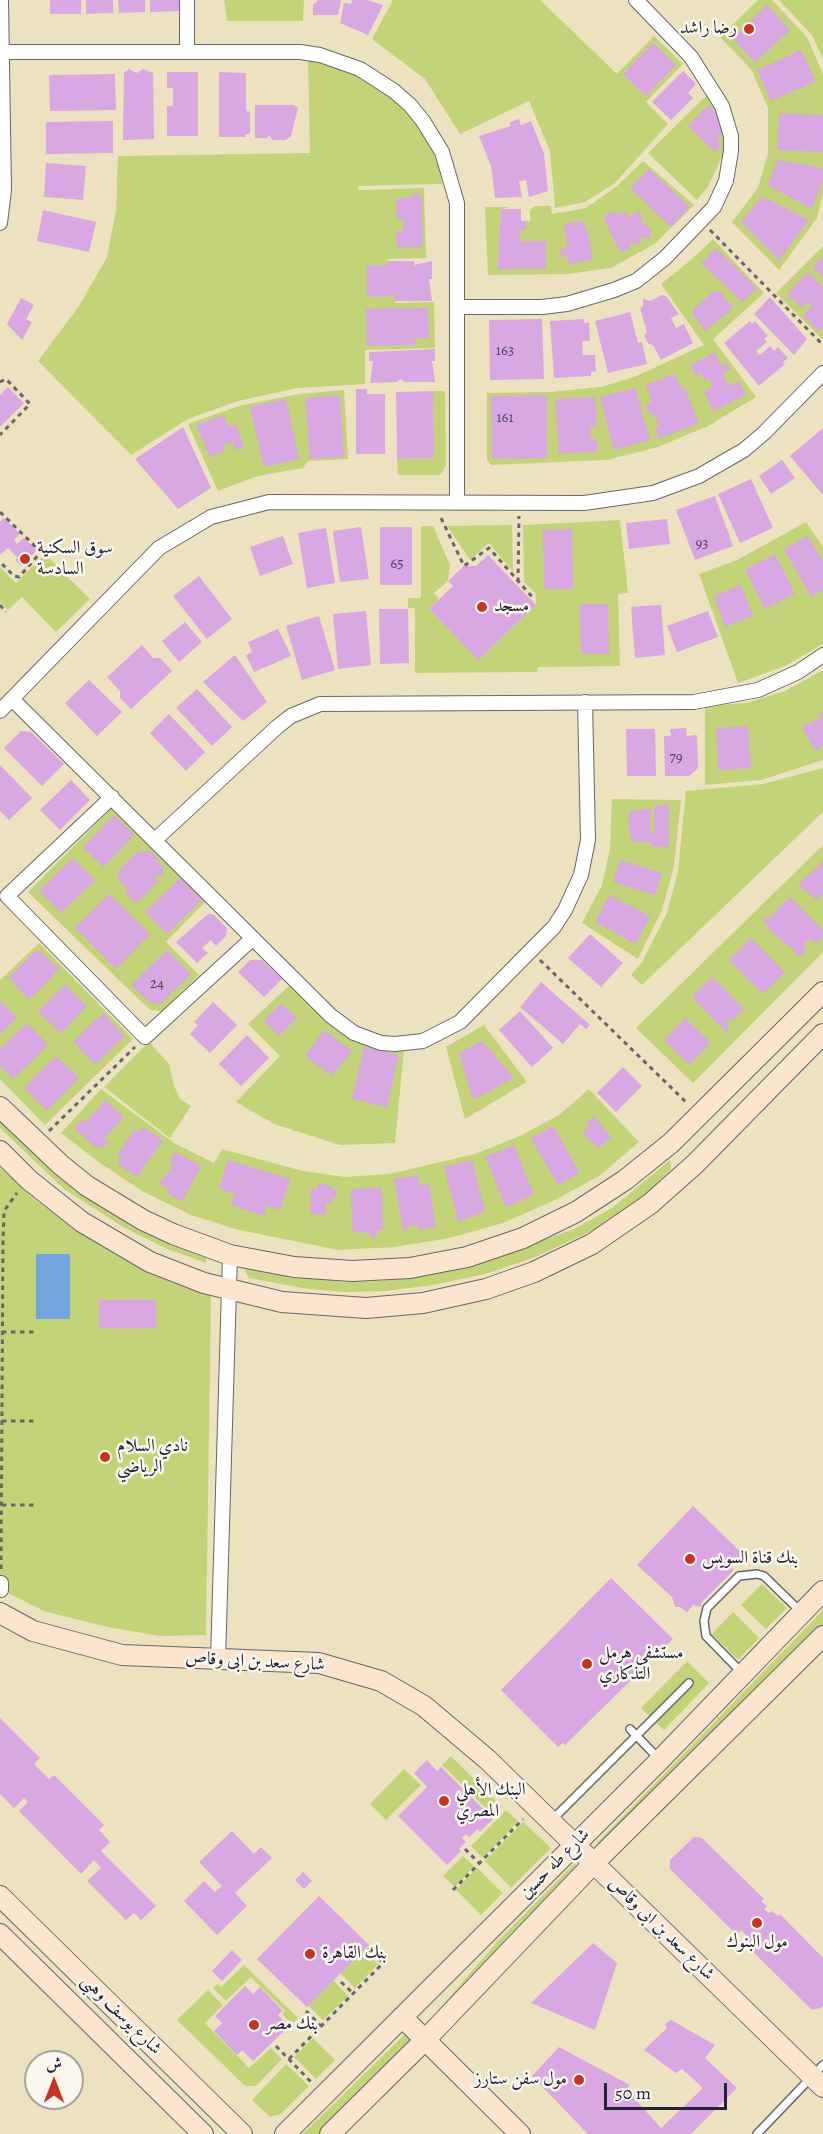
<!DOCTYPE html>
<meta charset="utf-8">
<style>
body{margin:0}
#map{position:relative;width:823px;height:2134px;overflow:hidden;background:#ece2c0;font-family:Alegreya,Amiri,serif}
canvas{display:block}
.north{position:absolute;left:24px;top:2050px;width:60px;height:60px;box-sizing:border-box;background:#fbf7ec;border:2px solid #a4a2a5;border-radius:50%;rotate:0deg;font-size:16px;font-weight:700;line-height:24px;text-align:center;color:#22223b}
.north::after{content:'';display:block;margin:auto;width:21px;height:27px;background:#c8321e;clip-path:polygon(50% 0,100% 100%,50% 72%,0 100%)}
.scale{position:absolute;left:604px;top:2083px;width:123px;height:27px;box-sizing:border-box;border:3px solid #22223b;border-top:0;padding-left:8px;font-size:18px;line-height:21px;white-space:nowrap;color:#22223b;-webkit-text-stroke:4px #fbf7ec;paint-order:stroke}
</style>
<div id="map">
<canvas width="823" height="2134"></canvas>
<div class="north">ش</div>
<div class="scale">50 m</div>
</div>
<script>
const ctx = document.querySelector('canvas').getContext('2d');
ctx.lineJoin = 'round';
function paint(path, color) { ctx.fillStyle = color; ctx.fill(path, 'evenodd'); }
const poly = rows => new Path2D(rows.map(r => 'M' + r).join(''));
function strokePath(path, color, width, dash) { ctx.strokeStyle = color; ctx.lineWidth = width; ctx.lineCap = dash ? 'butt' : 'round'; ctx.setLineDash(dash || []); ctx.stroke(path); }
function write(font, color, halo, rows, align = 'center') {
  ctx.font = font + ' Alegreya,Amiri,serif'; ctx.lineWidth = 5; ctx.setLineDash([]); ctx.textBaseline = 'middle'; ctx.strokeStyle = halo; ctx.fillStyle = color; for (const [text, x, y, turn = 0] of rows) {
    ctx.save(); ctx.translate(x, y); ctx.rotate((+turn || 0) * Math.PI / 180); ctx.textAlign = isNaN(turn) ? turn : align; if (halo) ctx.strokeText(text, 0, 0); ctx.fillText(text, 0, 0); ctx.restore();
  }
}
paint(poly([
 [224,0,304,0,303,21,227,21],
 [393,0,540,0,617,74,654,36,683,64,646,102,668,124,615,183,585,202,555,208,550,151,529,101,460,134,425,79,372,39],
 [758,0,772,0,807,37,823,74,823,193,817,218,779,270,732,222,758,188,768,153,768,108,751,69,720,37],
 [779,0,823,0,823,59,812,35],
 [308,61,339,65,388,92,418,119,439,160,442,184,358,186,359,190,424,188,426,258,388,259,387,265,367,266,367,297,394,296,395,303,434,302,435,348,365,350,365,384,298,388,238,401,188,419,131,455,38,361,79,306,107,257,116,210,118,156,310,153],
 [707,95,725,118,725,135,723,155,708,187,697,200,648,153],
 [643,161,694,205,656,243,611,268,568,274,488,275,485,207,511,207,501,209,497,269,545,269,520,241,520,230,525,230,526,221,530,221,530,210,535,206,551,206,552,214,586,208,617,186],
 [713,239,764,293,713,339,756,397,708,426,658,447,606,460,491,465,487,460,487,393,550,392,601,387,634,377,704,345,661,284,692,259],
 [823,246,823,338,822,339,776,293],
 [344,390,348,459,308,461,303,468,258,476,218,491,188,424,239,406,299,394],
 [433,391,445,391,446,466,440,475,398,475,397,459,434,458],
 [620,520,628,593,618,594,620,666,538,667,537,672,415,673,415,608,408,608,408,598,421,598,421,526,433,526,450,565,448,581,434,593,439,599,429,609,478,660,536,605,536,594,524,582,523,525],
 [806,522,823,547,823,644,785,666,738,683,699,574,737,560],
 [512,525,513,572,489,543,470,560,447,526],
 [45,554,90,599,56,632,22,597,8,610,0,602,0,567,16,583],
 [823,670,823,760,761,780,705,785,705,706,747,703,785,691],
 [823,768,823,812,642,985,631,975,642,962,667,913,678,871,686,791,763,784],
 [612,799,681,800,674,866,662,910,638,959,582,923,602,885,610,849],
 [115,805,209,898,166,942,199,975,162,1011,150,1010,28,892],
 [823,845,823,952,693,1083,636,1028],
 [39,943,133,1039,45,1125,0,1079,0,980],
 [292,983,361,1040,404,1050,395,1143,340,1145,274,1124,236,1102,280,1056,248,1024],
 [484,1025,527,1082,465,1119,446,1047],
 [149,1042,169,1064,174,1086,180,1099,191,1106,170,1138,104,1087],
 [101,1089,174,1143,214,1163,222,1149,303,1171,345,1177,389,1174,475,1154,520,1136,559,1115,589,1089,639,1142,599,1176,553,1201,503,1223,450,1238,395,1247,338,1250,239,1230,191,1215,142,1191,100,1163,61,1133],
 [0,1119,64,1180,89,1198,160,1239,206,1255,206,1263,165,1248,123,1227,64,1189,0,1128],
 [670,1160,671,1169,646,1195,600,1227,533,1258,485,1274,433,1285,386,1291,347,1292,308,1289,249,1278,245,1271,249,1265,341,1282,383,1281,479,1263,574,1229,612,1208],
 [0,1167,35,1200,87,1237,175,1283,211,1294,206,1635,160,1636,108,1627,46,1612,0,1589],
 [762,1584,787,1608,766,1629,741,1605],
 [823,1610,823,1626,604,1851,597,1843],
 [733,1612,759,1638,738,1660,712,1634],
 [687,1661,709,1683,664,1730,641,1708],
 [451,1756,502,1807,494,1816,442,1765],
 [404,1769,421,1785,386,1820,370,1804],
 [506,1810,518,1821,483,1858,471,1846],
 [523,1822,551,1848,511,1888,485,1861],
 [463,1856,474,1866,455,1887,443,1876],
 [574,1864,581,1866,509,1946,435,2014,497,1942],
 [477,1868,503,1893,481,1915,456,1890],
 [363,1950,378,1964,355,1988,340,1973],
 [244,1965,298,2018,292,2024,282,2014,285,2011,251,1977,226,2001,213,1988,217,1984,221,1987],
 [333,1980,348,1996,323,2020,308,2005],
 [208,1990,223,2005,205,2023,249,2068,271,2048,282,2059,256,2086,245,2086,177,2020],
 [404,2035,410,2035,411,2042,318,2134,303,2134],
 [313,2038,335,2060,316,2079,294,2057],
 [286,2064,309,2086,281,2114,270,2117,252,2100]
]), '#c2d477');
paint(poly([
 [36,1254,70,1254,70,1319,36,1319]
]), '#73a6df');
paint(poly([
 [50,0,81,0,81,14,50,14],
 [86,0,113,0,113,13,86,14],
 [118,0,145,0,145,12,119,13],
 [150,0,182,0,183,11,150,12],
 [318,0,341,0,338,15,313,15,313,5],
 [352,0,367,0,383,5,368,35,340,23,344,3,351,4],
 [767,5,790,30,755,63,732,38],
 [653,43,676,65,646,96,623,74],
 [801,50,816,81,771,101,757,70],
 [129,69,137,73,143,69,153,73,154,139,123,140,124,73],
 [683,71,696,84,688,93,693,98,671,120,652,102],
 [167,72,198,72,198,136,167,136,167,106,173,106,173,88,167,88],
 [219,72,246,73,246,111,250,112,250,134,245,134,246,137,219,137],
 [115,74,116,110,50,111,49,75],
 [255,105,294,105,298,108,291,136,286,140,273,140,269,135,267,138,255,138],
 [708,105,721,117,717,121,721,125,721,135,717,138,721,146,715,152,688,126],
 [779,113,823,115,823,152,777,150],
 [519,119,521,125,531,121,544,154,548,191,529,197,526,180,519,181,522,197,495,198,491,166,479,136,511,126,510,122],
 [113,121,113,153,46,154,46,122],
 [777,160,823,168,823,180,812,209,768,185],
 [46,163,86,166,83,200,44,197],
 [649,169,690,207,671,227,630,188],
 [413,193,422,196,423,247,397,248,396,231,403,231,403,219,397,219,396,199,413,196],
 [762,196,809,220,779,260,741,222],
 [501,209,521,209,521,221,526,221,526,230,520,230,520,241,546,241,546,269,497,269],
 [43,210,96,222,89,252,37,241],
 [615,211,618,215,625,211,629,217,638,211,643,217,640,219,652,231,649,233,652,236,646,239,643,236,638,239,641,242,640,244,636,245,634,242,629,245,631,249,620,252,604,219,606,214],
 [581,221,587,228,593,260,569,264,567,256,561,257,560,249,568,248,564,224],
 [716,248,757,288,742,302,701,263],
 [823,256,823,277,813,267],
 [387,261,414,261,414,265,432,261,432,279,429,279,432,301,394,301,394,296,367,297,367,266,387,265],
 [808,272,823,287,823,327,819,332,803,316,812,306,808,302,802,308,787,293],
 [720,291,733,308,705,331,693,315,693,309,713,292],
 [662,295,666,296,679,314,671,318,676,328,684,324,693,343,661,360,653,345,649,344,644,336,647,332,640,308,643,306,643,299,650,301],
 [770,297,807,339,794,355,754,314],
 [21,298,34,305,26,319,32,322,22,340,7,324],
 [428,308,429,338,415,338,416,345,367,346,366,309],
 [630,312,638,343,642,342,647,364,608,373,595,321],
 [542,319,544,379,490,380,489,320],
 [584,319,584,323,589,322,590,341,582,341,583,355,595,355,596,371,591,372,591,376,554,378,550,321],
 [750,321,752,324,755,321,768,336,764,339,767,342,756,351,760,355,770,346,774,351,778,347,788,358,783,362,785,364,759,386,724,343],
 [435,349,435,361,432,361,435,382,404,382,401,379,397,382,370,383,373,361,369,361,369,352],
 [715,352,721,366,727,363,730,370,722,373,729,386,739,381,746,395,713,411,704,392,713,387,709,379,705,381,701,373,696,376,690,365],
 [674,374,682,389,685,388,699,423,659,439,655,428,659,427,654,415,649,414,646,405,652,402,646,385],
 [8,387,24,403,0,427,0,395],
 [635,388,650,440,614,450,600,397],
 [356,389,367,389,367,394,385,394,385,454,356,454],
 [433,391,434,458,397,459,396,392],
 [340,395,344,457,310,459,305,398],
 [547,395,547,458,492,459,491,396],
 [595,397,597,426,590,426,591,439,597,439,598,451,559,454,555,399],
 [286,399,299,459,264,467,250,407],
 [224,415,228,427,236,424,244,447,235,450,232,442,223,445,225,451,210,457,196,425],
 [183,427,211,488,178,509,135,459],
 [823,428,823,495,790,456],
 [782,460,795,478,771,494,759,476],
 [751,479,773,528,740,543,718,494],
 [715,496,733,546,695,560,676,510],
 [4,518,20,534,14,540,17,544,24,538,37,550,21,566,15,560,18,558,8,548,0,555,0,522],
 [667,519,670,544,629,549,626,523],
 [361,527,369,579,340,582,333,531],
 [380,527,412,527,412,585,380,585],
 [326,528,335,583,307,588,298,533],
 [572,529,573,589,544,589,543,530],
 [283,536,293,564,260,576,250,547],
 [808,536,823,562,823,590,811,597,784,549],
 [775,554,795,594,765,609,745,569],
 [488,555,536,605,478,660,429,609,453,586,448,581,464,566,476,566],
 [199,576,232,619,207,639,173,596],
 [741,585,753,616,725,627,714,596],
 [580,604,608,604,609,654,581,654],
 [661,605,665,655,635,658,631,607],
 [379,609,408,609,409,663,380,664],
 [366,611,371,665,338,669,333,614],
 [708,611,718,637,677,652,667,626],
 [319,616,335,670,302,680,286,626],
 [185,622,202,642,179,662,162,641],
 [278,629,291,656,254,672,246,655,252,652,248,642],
 [142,645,153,658,160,658,172,671,131,709,120,698,120,691,107,677],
 [235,655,267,702,243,721,203,682],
 [89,680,122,712,97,736,65,703],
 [197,689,232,727,212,746,176,708],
 [823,712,823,746,815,751,802,727,821,718,819,714],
 [169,714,205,752,186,771,150,733],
 [748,726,751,768,718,770,716,728],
 [686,728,687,736,697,735,698,768,689,776,665,776,664,736,671,736,670,729],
 [626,729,655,729,656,776,627,776],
 [21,731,31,732,64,764,42,786,4,748],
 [0,765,32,798,9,820,0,811],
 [71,780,90,800,60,830,40,810],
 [655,805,669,805,669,847,651,847,651,842,632,842,628,823,630,811,651,809,650,833,653,835],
 [114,815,135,835,103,867,83,847],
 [138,851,151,852,159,859,156,861,163,866,163,876,154,877,158,882,136,903,125,893,129,891,117,879,120,875,117,872],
 [73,858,95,880,61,913,39,891],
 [620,860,662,873,655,895,613,882],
 [823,861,823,894,817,900,798,885],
 [180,878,202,900,167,934,145,912],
 [109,894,150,934,116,969,75,928],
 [609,895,650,916,636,944,595,922],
 [790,897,823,930,823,936,816,944,810,938,803,945,807,949,800,956,796,956,794,950,775,935,762,920,770,917],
 [208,914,213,914,227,928,226,936,216,946,211,940,202,948,208,953,197,963,176,942],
 [590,934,623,963,601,987,568,958],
 [751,938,785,972,763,994,729,960],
 [167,950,191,974,161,1004,149,1002,131,985],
 [35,951,40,951,59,969,29,1000,8,978],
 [250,960,262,960,282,979,264,997,238,972],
 [712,977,744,1009,731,1021,729,1019,726,1022,729,1031,725,1031,692,997],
 [541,982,590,1025,586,1029,580,1024,563,1044,520,1007],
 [65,984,87,1006,61,1033,38,1012],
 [0,1001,17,1018,0,1034],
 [213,1002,237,1025,210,1053,190,1034,198,1025,194,1022],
 [281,1003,297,1018,279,1036,263,1021],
 [520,1011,553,1048,532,1067,499,1030],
 [103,1013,125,1036,95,1065,73,1042],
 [685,1018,711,1043,689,1065,664,1040],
 [27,1023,48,1045,13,1079,0,1066,0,1049],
 [324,1030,352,1051,332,1076,305,1056],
 [247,1035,269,1058,241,1086,219,1064],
 [482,1041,514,1078,473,1100,459,1053],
 [364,1047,399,1055,387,1107,352,1099],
 [56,1056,79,1078,47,1111,24,1088],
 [623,1067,642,1086,616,1112,597,1093],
 [105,1100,124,1117,104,1139,109,1143,98,1149,74,1129,82,1119,86,1122],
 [595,1116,611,1138,598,1148,582,1133,589,1127,585,1123],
 [553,1126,580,1173,558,1185,531,1139],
 [143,1127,163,1140,137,1177,117,1164,121,1158,117,1155,135,1129,139,1132],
 [514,1145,534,1195,506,1207,485,1157],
 [175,1152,201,1166,182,1202,167,1193,169,1190,159,1184,173,1166,169,1163],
 [228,1160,290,1179,280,1210,267,1206,264,1216,231,1205,235,1194,219,1189],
 [472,1160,485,1211,458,1222,444,1167],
 [418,1175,419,1185,429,1184,436,1227,419,1230,418,1225,407,1226,407,1231,403,1231,394,1179],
 [318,1184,326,1184,336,1190,336,1198,332,1198,332,1204,326,1203,326,1215,310,1214,311,1188,318,1189],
 [382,1188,383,1230,377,1230,377,1235,373,1238,368,1233,352,1231,351,1189],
 [99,1300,156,1300,156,1328,99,1328],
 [693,1506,744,1555,731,1561,733,1571,701,1603,701,1607,693,1605,687,1612,680,1607,675,1607,672,1597,637,1565],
 [611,1578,673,1639,565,1745,563,1743,558,1747,501,1690],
 [0,1718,40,1758,34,1764,49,1779,54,1775,104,1825,99,1830,110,1842,101,1851,156,1906,141,1920,134,1913,126,1920,87,1881,101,1868,94,1860,81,1874,19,1811,28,1802,24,1798,14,1808,0,1794],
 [427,1760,437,1771,441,1767,493,1819,480,1832,478,1829,469,1837,466,1834,462,1838,466,1842,459,1849,461,1851,447,1865,398,1816,427,1787,414,1773],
 [232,1831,254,1854,261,1847,272,1858,235,1893,247,1906,217,1935,184,1901,204,1881,215,1892,222,1886,199,1862],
 [694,1837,702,1838,764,1899,761,1901,767,1906,764,1909,769,1913,772,1911,778,1916,780,1914,823,1958,823,2006,820,2008,812,2010,748,1947,750,1945,746,1940,748,1937,741,1930,739,1933,733,1931,670,1869,670,1860],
 [303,1872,312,1881,304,1889,295,1880],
 [319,1896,369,1945,307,2007,257,1959],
 [593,1943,617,1963,595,2030,531,2003],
 [232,1950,242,1960,222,1981,212,1971],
 [245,1986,253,1994,260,1987,283,2011,278,2015,289,2026,253,2061,242,2050,237,2055,214,2031,222,2023,215,2016],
 [671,2020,715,2045,705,2058,737,2088,691,2134,588,2134,532,2076,559,2047,630,2085,623,2091,633,2097,661,2128,703,2088,682,2069,676,2073,644,2050,667,2028,665,2024]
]), '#d9a7e2');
const lane = poly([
 [742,1673,706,1636,704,1621,707,1608,739,1576,757,1574,764,1576,800,1611],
 [630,1729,658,1758],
 [552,1820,689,1683],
 [757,2134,823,2065]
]);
const street = poly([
 [1,52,300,52,320,55,360,69,394,91,410,105,423,121,442,152,457,203,457,503],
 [187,52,187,0],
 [0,223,4,190,1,0],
 [458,307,542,307,567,304,614,290,636,281,665,258,714,207,726,181,731,151,731,136,722,106,691,57,636,0],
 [12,699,331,1016,354,1033,381,1043,395,1044,423,1041,460,1022,554,927,565,910,581,875,588,840,585,702],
 [0,711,159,548,211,517,269,502,584,503,653,493,699,476,744,450,764,433,823,373],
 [112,797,7,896,145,1037,253,938],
 [155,840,277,727,291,716,320,704,694,702,758,690,798,672,823,655],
 [1,1590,1,1583],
 [218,1660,230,1255]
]);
const secondary = poly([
 [0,1107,61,1165,87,1186,143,1220,173,1234,230,1255,294,1267,352,1271,410,1268,467,1257,523,1238,576,1212,625,1180,671,1143,823,992],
 [0,1151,29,1180,82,1222,150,1262,204,1283,282,1302,366,1308,423,1303,486,1289,534,1272,592,1244,650,1204,695,1164,823,1034],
 [0,1613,33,1631,122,1655,319,1663,381,1681,424,1706,488,1760,823,2087],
 [0,1896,242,2134],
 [0,1934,203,2134],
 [402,2017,520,2134],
 [285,2134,658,1762,823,1591],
 [330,2134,425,2040,593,1864,823,1636]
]);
strokePath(lane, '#69656a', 10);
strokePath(street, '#69656a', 16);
strokePath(secondary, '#69656a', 22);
strokePath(poly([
 [710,230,823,345],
 [0,382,6,379,30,404,0,435],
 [0,512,41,552,19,577,14,576,0,562],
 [441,518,464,566,489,548,534,599],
 [518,582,519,516],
 [0,605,6,612],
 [540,960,688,1104],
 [49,1131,135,1047],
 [2,1332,38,1332],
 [2,1421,38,1421],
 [2,1505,38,1505],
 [1,1569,3,1242,4,1211,17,1193],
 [465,1849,480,1864],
 [453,1890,523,1819],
 [341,1982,353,1993],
 [306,2011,321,2026],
 [276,2046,312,2083],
 [289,2059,383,1963,368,1948]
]), '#69656a', 3, [4.5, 4.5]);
strokePath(lane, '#fff', 7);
strokePath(street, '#fff', 14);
strokePath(secondary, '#fbe5cf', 20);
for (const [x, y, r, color] of [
 [749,29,6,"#c8321e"],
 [25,559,6,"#c8321e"],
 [482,607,6,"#c8321e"],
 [105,1457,6,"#c8321e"],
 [690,1559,6,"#c8321e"],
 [587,1664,6,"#c8321e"],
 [444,1801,6,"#c8321e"],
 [757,1923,6,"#c8321e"],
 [310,1954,6,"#c8321e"],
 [254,2025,6,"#c8321e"],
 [579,2080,6,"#c8321e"]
]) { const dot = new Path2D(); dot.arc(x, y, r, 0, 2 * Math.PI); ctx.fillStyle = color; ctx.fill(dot); strokePath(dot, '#fbf7ec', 2); }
write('15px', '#504365', null, [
 ["163",505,351],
 ["161",505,418],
 ["93",702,544],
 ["65",397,564],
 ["79",676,758],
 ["24",157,984]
]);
write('18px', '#22223b', '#fbf7ec', [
 ["رضا راشد",737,29,"right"],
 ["سوق السكنية",37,549],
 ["السادسة",37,570],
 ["مسجد",494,607],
 ["نادي السلام",117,1447],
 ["الرياضي",117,1468],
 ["بنك قناة السويس",702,1559],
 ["مستشفى هرمل",599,1654],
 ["التذكاري",599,1675],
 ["البنك الأهلي",456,1791],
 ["المصري",456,1812],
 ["مول البنوك",757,1943,"center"],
 ["بنك القاهرة",322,1954],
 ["بنك مصر",266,2025],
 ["مول سفن ستارز",567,2080,"right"]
], 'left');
write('18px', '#22223b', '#fbf7ec', [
 ["شارع سعد بن ابى وقاص",255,1662,3],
 ["شارع طه حسين",555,1864,-45],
 ["شارع سعد بن ابى وقاص",661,1929,44],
 ["شارع يوسف وهبى",121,2015,45]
]);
</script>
